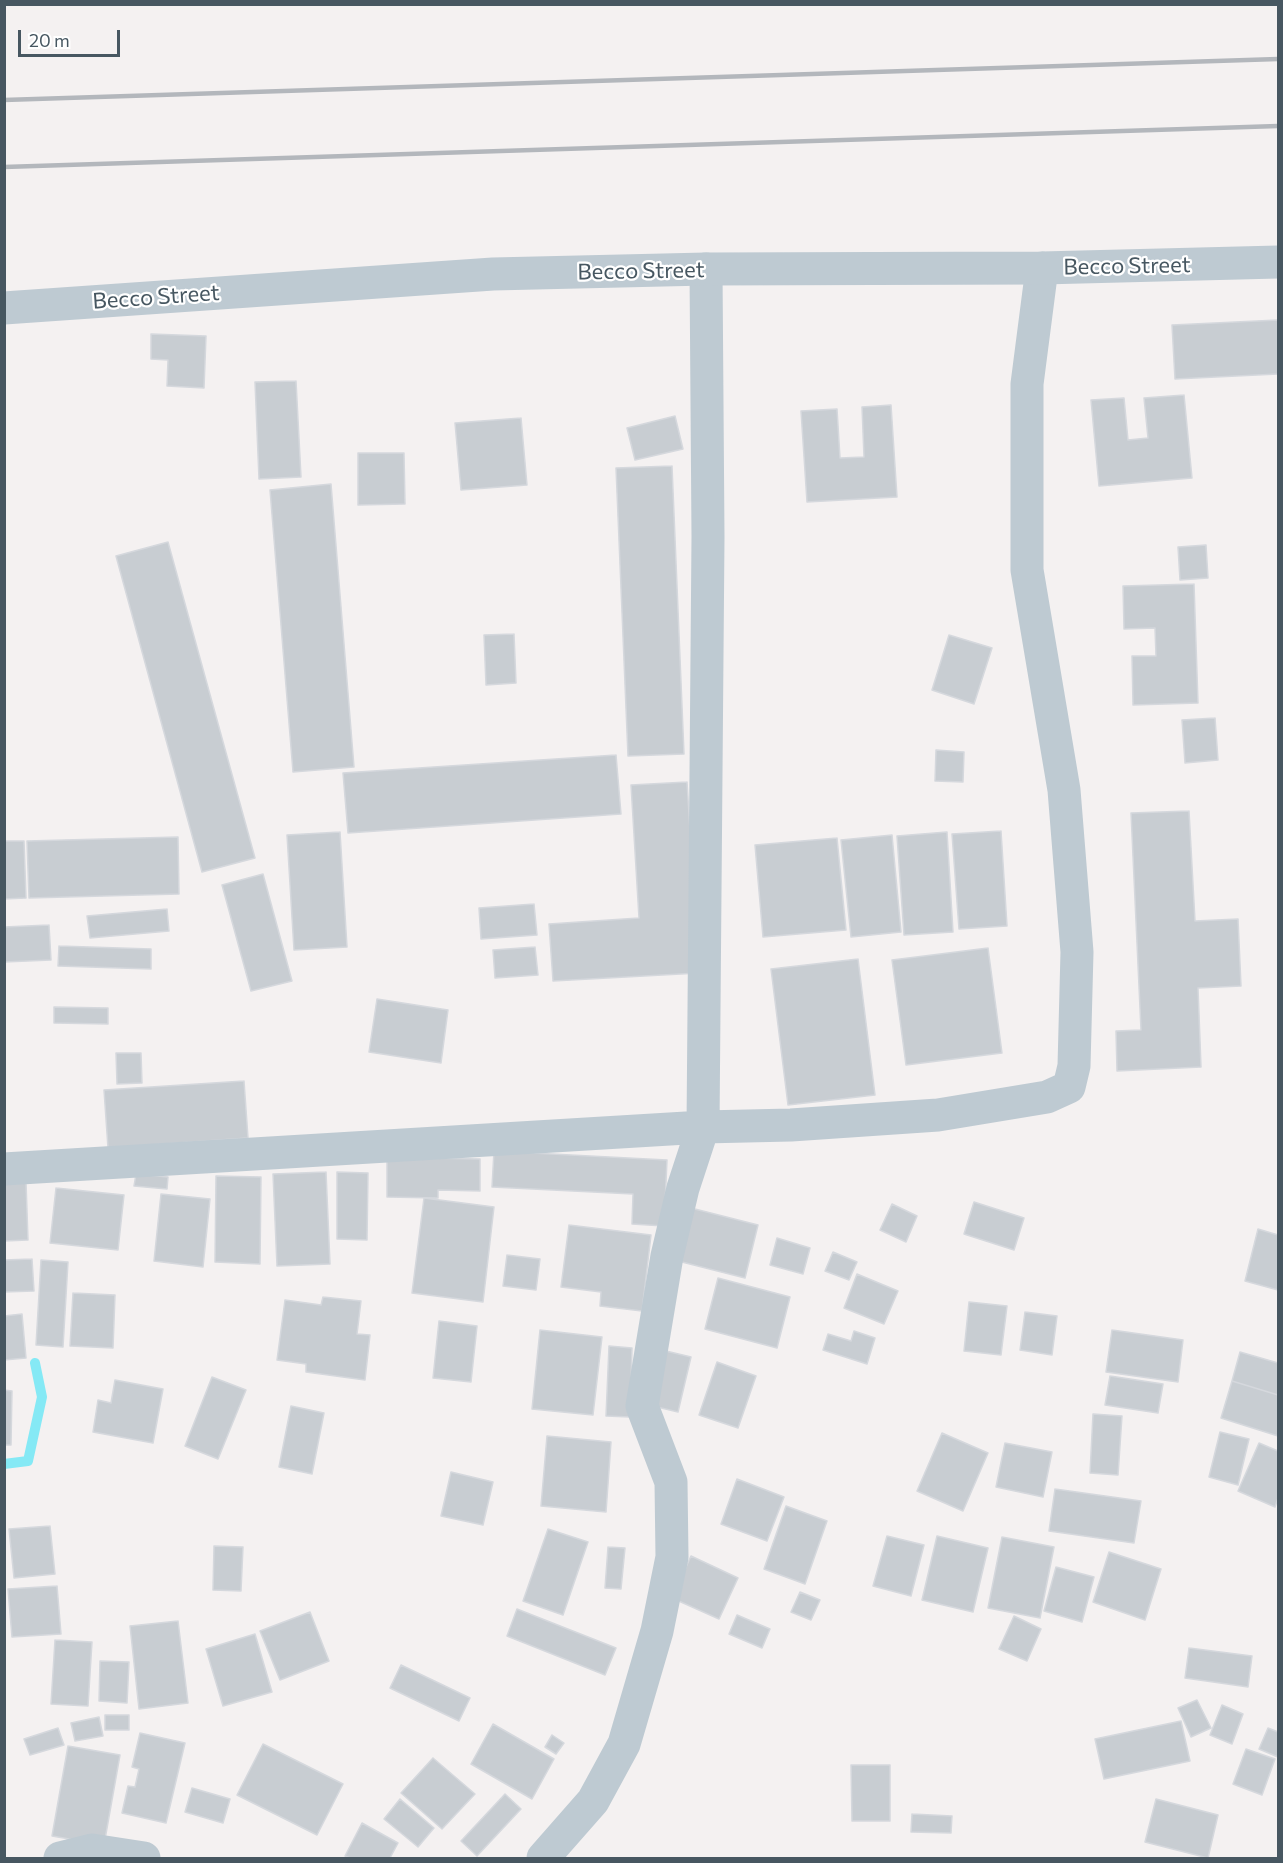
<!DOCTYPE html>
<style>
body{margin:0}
#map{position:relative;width:1283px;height:1863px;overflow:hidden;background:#f4f1f1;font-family:Commissioner,sans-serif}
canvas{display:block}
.frame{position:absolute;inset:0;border:6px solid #475761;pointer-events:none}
.scale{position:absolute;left:18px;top:30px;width:102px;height:27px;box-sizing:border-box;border:3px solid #475761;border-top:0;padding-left:8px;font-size:18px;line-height:21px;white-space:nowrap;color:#475761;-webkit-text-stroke:4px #fff;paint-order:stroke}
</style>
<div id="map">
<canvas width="1283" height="1863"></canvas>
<div class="frame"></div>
<div class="scale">20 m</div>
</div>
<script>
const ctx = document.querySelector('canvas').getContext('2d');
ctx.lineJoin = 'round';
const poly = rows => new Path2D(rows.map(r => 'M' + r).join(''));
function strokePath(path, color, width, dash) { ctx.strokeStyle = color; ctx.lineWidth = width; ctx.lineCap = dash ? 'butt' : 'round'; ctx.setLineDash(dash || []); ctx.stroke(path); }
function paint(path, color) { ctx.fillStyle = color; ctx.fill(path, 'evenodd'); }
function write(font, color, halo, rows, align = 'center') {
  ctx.font = font + ' Commissioner,sans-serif'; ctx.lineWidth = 4.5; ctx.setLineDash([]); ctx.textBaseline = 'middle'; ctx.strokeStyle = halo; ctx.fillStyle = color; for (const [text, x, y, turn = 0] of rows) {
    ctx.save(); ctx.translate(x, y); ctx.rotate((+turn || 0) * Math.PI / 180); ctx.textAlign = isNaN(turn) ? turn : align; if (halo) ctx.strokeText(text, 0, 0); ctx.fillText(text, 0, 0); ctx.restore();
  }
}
strokePath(poly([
 [4,1464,28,1461,42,1397,35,1363]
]), '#85e9f5', 10);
const building = poly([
 [1278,320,1278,374,1175,379,1172,325,1278,320],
 [151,334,206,336,204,388,167,386,168,360,151,359,151,334],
 [296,381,301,477,259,479,255,382,296,381],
 [1184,395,1192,478,1099,486,1091,400,1124,398,1128,440,1148,438,1144,398,1184,395],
 [891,405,897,497,807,502,801,411,837,409,840,458,864,457,862,407,891,405],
 [675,416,683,449,635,460,627,428,675,416],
 [521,418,527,485,461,490,455,423,521,418],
 [358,453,404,453,405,504,358,505,358,453],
 [672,466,684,754,628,756,616,468,672,466],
 [331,484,354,767,293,772,270,490,331,484],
 [168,542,255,858,202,872,116,556,168,542],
 [1206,545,1208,578,1180,580,1178,547,1206,545],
 [1194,584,1198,703,1133,705,1132,656,1156,656,1155,628,1124,629,1123,586,1194,584],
 [514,634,516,683,486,685,484,635,514,634],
 [949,635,992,648,974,704,932,690,949,635],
 [1215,718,1218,760,1185,763,1182,720,1215,718],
 [936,750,964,752,963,782,935,781,936,750],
 [616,755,621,814,348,833,343,773,616,755],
 [687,782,699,973,553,981,549,924,639,918,631,785,687,782],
 [1189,811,1195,921,1238,919,1241,986,1198,988,1201,1067,1117,1071,1116,1031,1141,1030,1131,813,1189,811],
 [1001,831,1007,926,959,929,952,834,1001,831],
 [340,832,347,947,294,950,287,835,340,832],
 [947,832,953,932,904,935,897,836,947,832],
 [892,835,901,932,851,937,841,840,892,835],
 [178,837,179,894,29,898,27,841,178,837],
 [837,838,846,930,763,937,755,845,837,838],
 [4,841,24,841,26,898,4,899,4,841],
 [263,874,292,981,251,991,222,885,263,874],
 [534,904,537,935,481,939,479,908,534,904],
 [167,909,169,931,90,938,87,916,167,909],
 [49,925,51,960,4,962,4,927,49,925],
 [59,946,151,949,151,969,58,966,59,946],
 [535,947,538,975,495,978,493,950,535,947],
 [988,948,1002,1053,906,1065,892,960,988,948],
 [858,959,875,1095,788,1105,771,969,858,959],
 [377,999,448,1010,441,1063,369,1052,377,999],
 [54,1007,108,1008,108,1024,54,1023,54,1007],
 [116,1053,141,1053,142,1083,117,1084,116,1053],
 [244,1081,248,1138,108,1148,104,1090,244,1081],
 [494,1151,667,1160,664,1226,632,1224,633,1194,492,1187,494,1151],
 [387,1157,480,1159,480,1191,438,1190,438,1198,387,1197,387,1157],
 [326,1172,330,1264,277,1266,273,1174,326,1172],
 [337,1172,368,1173,367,1240,337,1239,337,1172],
 [4,1173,26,1182,28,1240,4,1241,4,1173],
 [136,1174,168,1177,167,1189,134,1186,136,1174],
 [216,1176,261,1177,260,1264,215,1262,216,1176],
 [56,1188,124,1195,118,1250,50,1243,56,1188],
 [161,1194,210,1199,203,1267,154,1261,161,1194],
 [424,1198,494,1207,483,1302,412,1293,424,1198],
 [974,1202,1024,1218,1014,1250,964,1234,974,1202],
 [892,1204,917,1216,906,1242,880,1230,892,1204],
 [687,1207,758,1225,745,1278,674,1260,687,1207],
 [569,1225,651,1235,642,1311,600,1306,601,1292,561,1287,569,1225],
 [1258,1229,1278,1235,1278,1290,1245,1281,1258,1229],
 [777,1238,810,1248,803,1274,770,1265,777,1238],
 [833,1252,857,1262,849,1280,825,1271,833,1252],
 [507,1255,540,1259,536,1290,503,1286,507,1255],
 [32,1259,34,1291,4,1292,4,1260,32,1259],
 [41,1260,68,1262,63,1347,36,1345,41,1260],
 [857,1274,898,1291,884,1324,844,1308,857,1274],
 [718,1278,790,1297,777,1348,705,1329,718,1278],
 [73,1293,115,1295,113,1348,70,1346,73,1293],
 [323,1297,361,1301,357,1334,370,1335,365,1380,306,1372,306,1364,277,1360,285,1300,321,1305,323,1297],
 [969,1302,1007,1306,1001,1355,964,1351,969,1302],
 [1025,1312,1057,1316,1052,1355,1020,1350,1025,1312],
 [22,1314,26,1358,4,1360,4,1316,22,1314],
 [439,1321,477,1326,471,1382,433,1378,439,1321],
 [540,1330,602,1337,593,1415,532,1409,540,1330],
 [1112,1330,1183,1340,1178,1382,1106,1372,1112,1330],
 [854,1331,875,1338,867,1364,823,1350,828,1334,851,1341,854,1331],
 [609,1346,632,1348,630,1417,606,1416,609,1346],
 [666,1351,691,1357,678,1412,653,1406,666,1351],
 [1240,1352,1278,1363,1278,1395,1232,1381,1240,1352],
 [717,1362,756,1376,738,1428,699,1415,717,1362],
 [1110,1376,1163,1384,1158,1413,1105,1405,1110,1376],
 [212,1377,246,1390,218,1459,185,1446,212,1377],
 [115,1380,163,1389,153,1443,93,1432,98,1400,111,1403,115,1380],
 [1232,1381,1278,1395,1278,1436,1221,1418,1232,1381],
 [4,1390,12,1391,11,1445,4,1445,4,1390],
 [291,1406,324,1413,312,1474,279,1467,291,1406],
 [1093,1414,1122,1416,1118,1475,1090,1473,1093,1414],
 [1220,1432,1249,1439,1238,1485,1209,1477,1220,1432],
 [942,1433,988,1453,963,1511,917,1491,942,1433],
 [547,1436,611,1442,606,1512,541,1506,547,1436],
 [1005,1443,1052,1452,1043,1497,996,1487,1005,1443],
 [1259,1443,1278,1451,1278,1498,1275,1507,1238,1491,1259,1443],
 [451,1472,493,1482,483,1525,441,1516,451,1472],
 [737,1479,784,1497,767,1541,721,1524,737,1479],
 [1055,1489,1141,1501,1134,1543,1049,1531,1055,1489],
 [786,1506,827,1521,805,1584,764,1569,786,1506],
 [50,1526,55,1574,14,1578,9,1529,50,1526],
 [548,1529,588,1542,563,1615,523,1601,548,1529],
 [887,1536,924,1545,911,1596,873,1586,887,1536],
 [937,1536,988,1548,973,1612,922,1600,937,1536],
 [1002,1537,1054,1547,1040,1618,988,1608,1002,1537],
 [214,1546,243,1547,241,1591,213,1590,214,1546],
 [608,1547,625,1548,621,1589,605,1588,608,1547],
 [1109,1552,1161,1569,1145,1620,1093,1602,1109,1552],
 [691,1556,738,1578,719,1619,672,1598,691,1556],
 [1056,1567,1094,1577,1082,1622,1044,1611,1056,1567],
 [57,1586,61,1634,12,1637,8,1589,57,1586],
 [800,1592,820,1600,811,1620,791,1612,800,1592],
 [517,1609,616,1648,605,1675,507,1636,517,1609],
 [310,1612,329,1661,280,1680,260,1631,310,1612],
 [737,1615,770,1629,762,1648,729,1634,737,1615],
 [1014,1616,1041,1629,1027,1661,999,1649,1014,1616],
 [178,1621,188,1703,139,1709,130,1626,178,1621],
 [255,1634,272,1692,223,1706,206,1649,255,1634],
 [55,1640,92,1642,88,1706,51,1704,55,1640],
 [1189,1648,1252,1656,1248,1687,1185,1678,1189,1648],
 [100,1661,129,1662,127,1703,99,1701,100,1661],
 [401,1665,470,1698,459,1721,390,1688,401,1665],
 [1197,1700,1211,1728,1191,1737,1178,1708,1197,1700],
 [1222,1705,1243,1714,1232,1744,1210,1735,1222,1705],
 [105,1715,129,1715,129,1730,105,1730,105,1715],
 [99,1717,103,1736,75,1741,71,1723,99,1717],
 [1181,1721,1190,1761,1104,1779,1095,1739,1181,1721],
 [493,1724,554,1759,532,1799,471,1764,493,1724],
 [58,1728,64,1745,30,1755,24,1739,58,1728],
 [1268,1728,1278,1732,1278,1757,1259,1749,1268,1728],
 [140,1733,185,1743,166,1823,122,1813,128,1786,135,1787,139,1769,132,1767,140,1733],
 [552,1735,564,1743,556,1754,545,1747,552,1735],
 [263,1744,343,1784,317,1835,237,1795,263,1744],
 [68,1746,120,1755,104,1845,52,1836,68,1746],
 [1246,1749,1275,1759,1262,1795,1233,1784,1246,1749],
 [433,1758,475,1794,442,1829,401,1793,433,1758],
 [851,1765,890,1765,890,1821,852,1821,851,1765],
 [192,1788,230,1799,223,1823,185,1812,192,1788],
 [505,1794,521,1809,477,1856,461,1841,505,1794],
 [400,1799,434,1828,418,1847,384,1819,400,1799],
 [1156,1799,1218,1815,1208,1858,1145,1842,1156,1799],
 [912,1814,952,1816,951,1833,911,1832,912,1814],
 [362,1823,398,1843,390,1858,350,1858,345,1856,362,1823]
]);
paint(building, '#c8cdd2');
strokePath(building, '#d5d8dd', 1.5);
strokePath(poly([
 [4,1169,703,1127,791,1125,938,1115,1047,1097,1069,1087,1074,1066,1077,952,1064,790,1027,570,1027,384,1042,268],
 [60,1858,92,1850,144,1858],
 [543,1858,593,1801,624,1744,657,1631,672,1557,671,1482,642,1406,667,1256,683,1188,703,1127,708,537,706,269]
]), '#becad2', 33);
strokePath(poly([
 [4,308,493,274,706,269,1042,268,1278,262]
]), '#becad2', 33);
strokePath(poly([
 [4,100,1278,59],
 [4,167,1278,126]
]), '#b3b7bc', 4.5);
write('22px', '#475761', '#fff', [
 ["Becco Street",1127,266,-1],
 ["Becco Street",641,271,-1],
 ["Becco Street",156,297,-4]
]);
</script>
